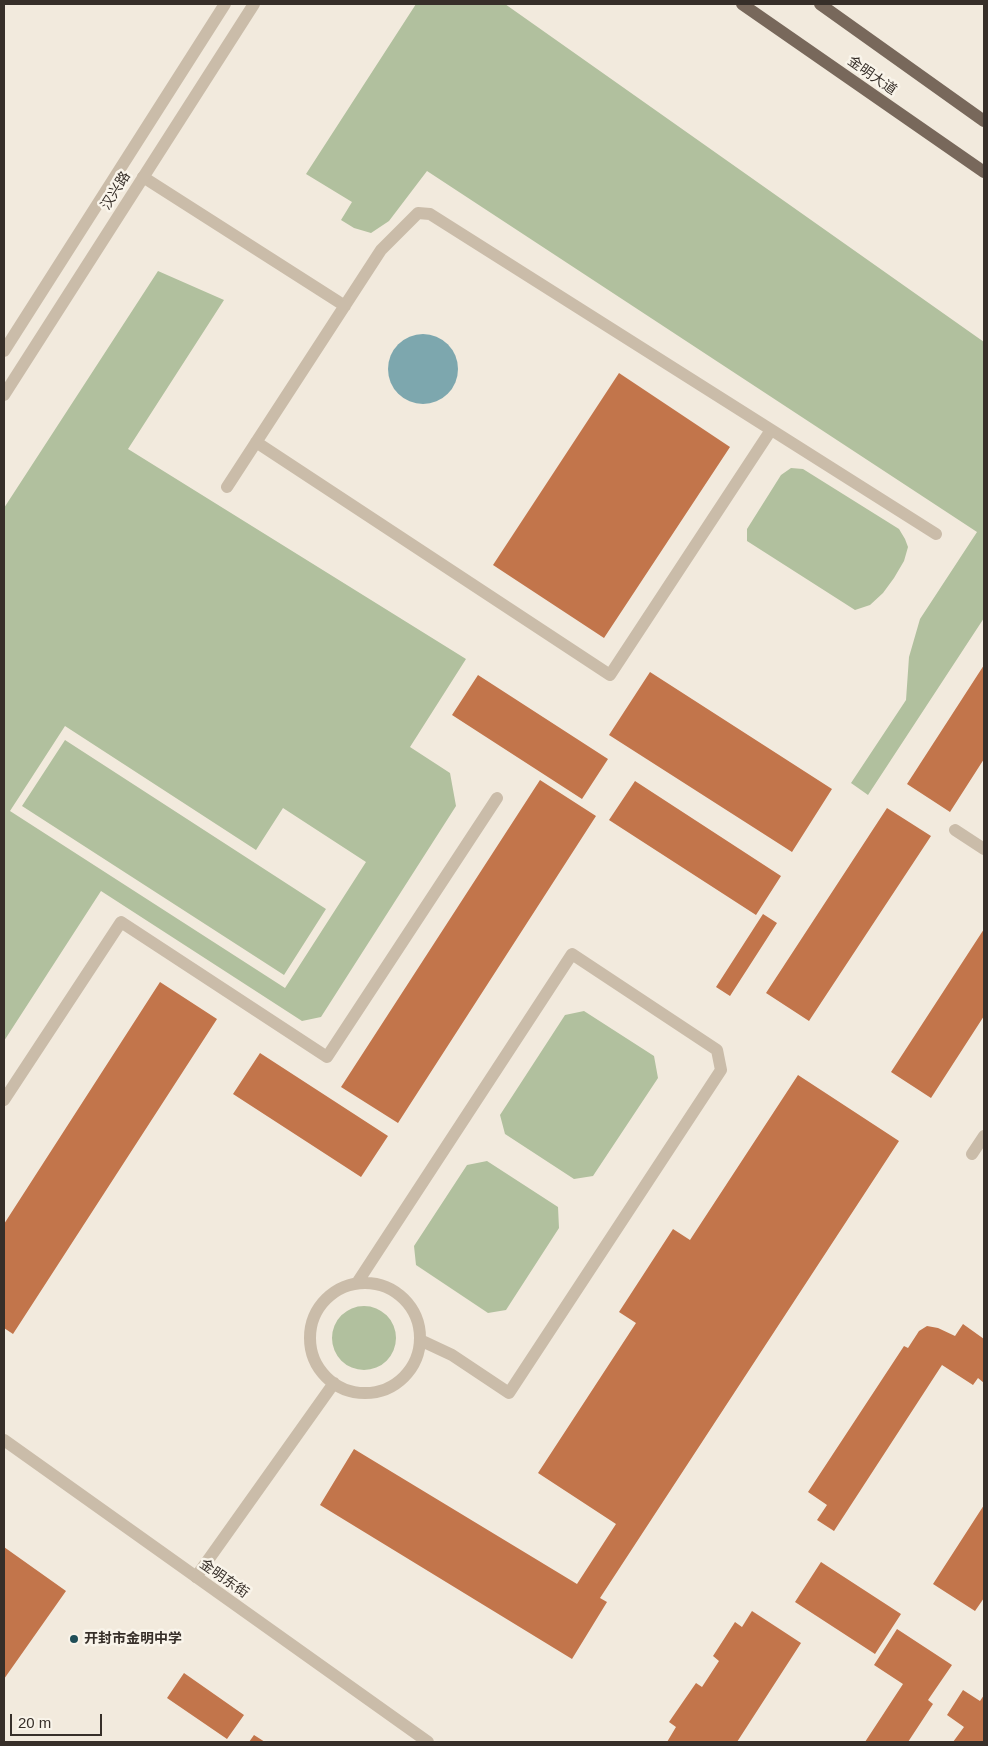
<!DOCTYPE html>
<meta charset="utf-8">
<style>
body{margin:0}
#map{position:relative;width:988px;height:1746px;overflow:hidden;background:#f2eadd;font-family:Arial,sans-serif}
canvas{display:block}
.frame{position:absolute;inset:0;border:5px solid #372f29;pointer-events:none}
.scale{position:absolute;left:10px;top:1714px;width:92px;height:22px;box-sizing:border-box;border:2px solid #372f29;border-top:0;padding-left:6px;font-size:15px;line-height:18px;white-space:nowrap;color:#372f29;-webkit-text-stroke:4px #f9f4ea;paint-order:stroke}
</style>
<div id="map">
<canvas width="988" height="1746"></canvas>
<div class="frame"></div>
<div class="scale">20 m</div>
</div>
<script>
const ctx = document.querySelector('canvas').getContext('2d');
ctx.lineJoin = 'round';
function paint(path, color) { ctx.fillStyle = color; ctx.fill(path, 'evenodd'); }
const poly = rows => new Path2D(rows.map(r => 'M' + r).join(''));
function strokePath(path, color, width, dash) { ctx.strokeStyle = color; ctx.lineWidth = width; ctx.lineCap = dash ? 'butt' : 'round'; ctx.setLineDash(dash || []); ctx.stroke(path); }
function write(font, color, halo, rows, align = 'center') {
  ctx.font = font + ' Arial,"Noto Sans SC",sans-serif'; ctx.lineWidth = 5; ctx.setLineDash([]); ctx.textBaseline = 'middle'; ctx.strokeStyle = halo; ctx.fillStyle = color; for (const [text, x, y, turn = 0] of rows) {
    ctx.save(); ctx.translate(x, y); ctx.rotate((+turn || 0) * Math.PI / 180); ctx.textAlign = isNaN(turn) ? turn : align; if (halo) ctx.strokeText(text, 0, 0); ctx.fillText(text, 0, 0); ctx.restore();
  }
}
paint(poly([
 [416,4,505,4,984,342,984,618,868,795,851,783,906,700,909,657,920,619,977,532,427,171,389,221,371,233,354,228,341,220,352,202,306,174],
 [158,271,224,300,128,449,466,659,410,747,450,773,456,806,321,1017,302,1021,101,891,4,1041,4,508],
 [65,726,256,850,283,808,366,862,285,988,10,811],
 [791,468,803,469,899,529,905,539,908,547,904,561,894,578,883,593,870,605,855,610,747,541,747,529,781,475],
 [65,740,326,909,284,975,22,806],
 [584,1011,654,1056,658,1078,593,1176,574,1179,505,1134,500,1115,565,1015],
 [487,1161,558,1207,559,1228,506,1310,488,1313,416,1265,414,1246,467,1165],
 '332 1338a32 32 0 1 1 64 0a32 32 0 1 1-64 0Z'
]), '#b1c09e');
paint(poly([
 '388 369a35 35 0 1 1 70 0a35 35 0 1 1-70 0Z'
]), '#7da7ae');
paint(poly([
 [619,373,730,447,604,638,493,565],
 [984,665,984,759,950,812,907,784],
 [650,672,832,789,792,852,609,735],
 [478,675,608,759,582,799,452,715],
 [540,780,596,816,398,1123,341,1087],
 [635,781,781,876,756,915,609,820],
 [887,808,931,836,809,1021,766,993],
 [763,914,777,923,730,996,716,987],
 [984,929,984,1016,931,1098,891,1072],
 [160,982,217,1019,13,1334,4,1328,4,1224],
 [260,1053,388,1136,361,1177,233,1094],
 [798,1075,899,1141,600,1598,607,1602,572,1659,320,1505,354,1449,577,1584,616,1524,538,1473,636,1323,619,1312,673,1229,690,1240],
 [963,1324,984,1339,984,1383,978,1378,973,1385,942,1365,834,1531,817,1520,827,1505,808,1492,904,1346,908,1348,919,1331,927,1326,938,1328,955,1336],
 [984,1505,984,1598,975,1611,933,1584],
 [4,1547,66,1591,4,1679],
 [821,1562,901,1614,875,1654,795,1602],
 [752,1611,801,1643,737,1742,667,1742,676,1727,669,1722,696,1683,702,1687,719,1661,713,1656,735,1622,742,1627],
 [897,1629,952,1665,928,1700,933,1704,908,1742,865,1742,903,1684,874,1665],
 [184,1673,244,1715,227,1739,167,1698],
 [963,1690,980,1701,984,1695,984,1742,953,1742,964,1727,947,1715],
 [254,1735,265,1742,249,1742]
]), '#c2754b');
strokePath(poly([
 [143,177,345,306],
 [256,442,610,675,771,430],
 [227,487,381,250,418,213,430,214,936,534],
 [955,830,984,849],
 [4,1100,121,922,327,1057,497,798],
 [972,1154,984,1136],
 '310 1338a55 55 0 1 1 110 0a55 55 0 1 1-110 0Z',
 [357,1283,572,954,717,1050,721,1070,509,1393,452,1355,420,1340],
 [196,1577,334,1383]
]), '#cabca9', 12);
strokePath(poly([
 [4,351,225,4],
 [4,395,254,4],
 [4,1440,428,1742]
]), '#cabca9', 12);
strokePath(poly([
 [742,4,984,172],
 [820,4,984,121]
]), '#78685b', 12);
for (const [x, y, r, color] of [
 [74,1639,5,"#204e57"]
]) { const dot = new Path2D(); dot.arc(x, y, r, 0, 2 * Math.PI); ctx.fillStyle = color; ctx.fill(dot); strokePath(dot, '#f9f4ea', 2); }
write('14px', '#372f29', '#f9f4ea', [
 ["金明大道",872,76,35],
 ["汉兴路",116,191,-58],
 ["金明东街",224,1579,35]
]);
write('bold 14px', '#372f29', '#f9f4ea', [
 ["开封市金明中学",84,1639]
], 'left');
</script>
